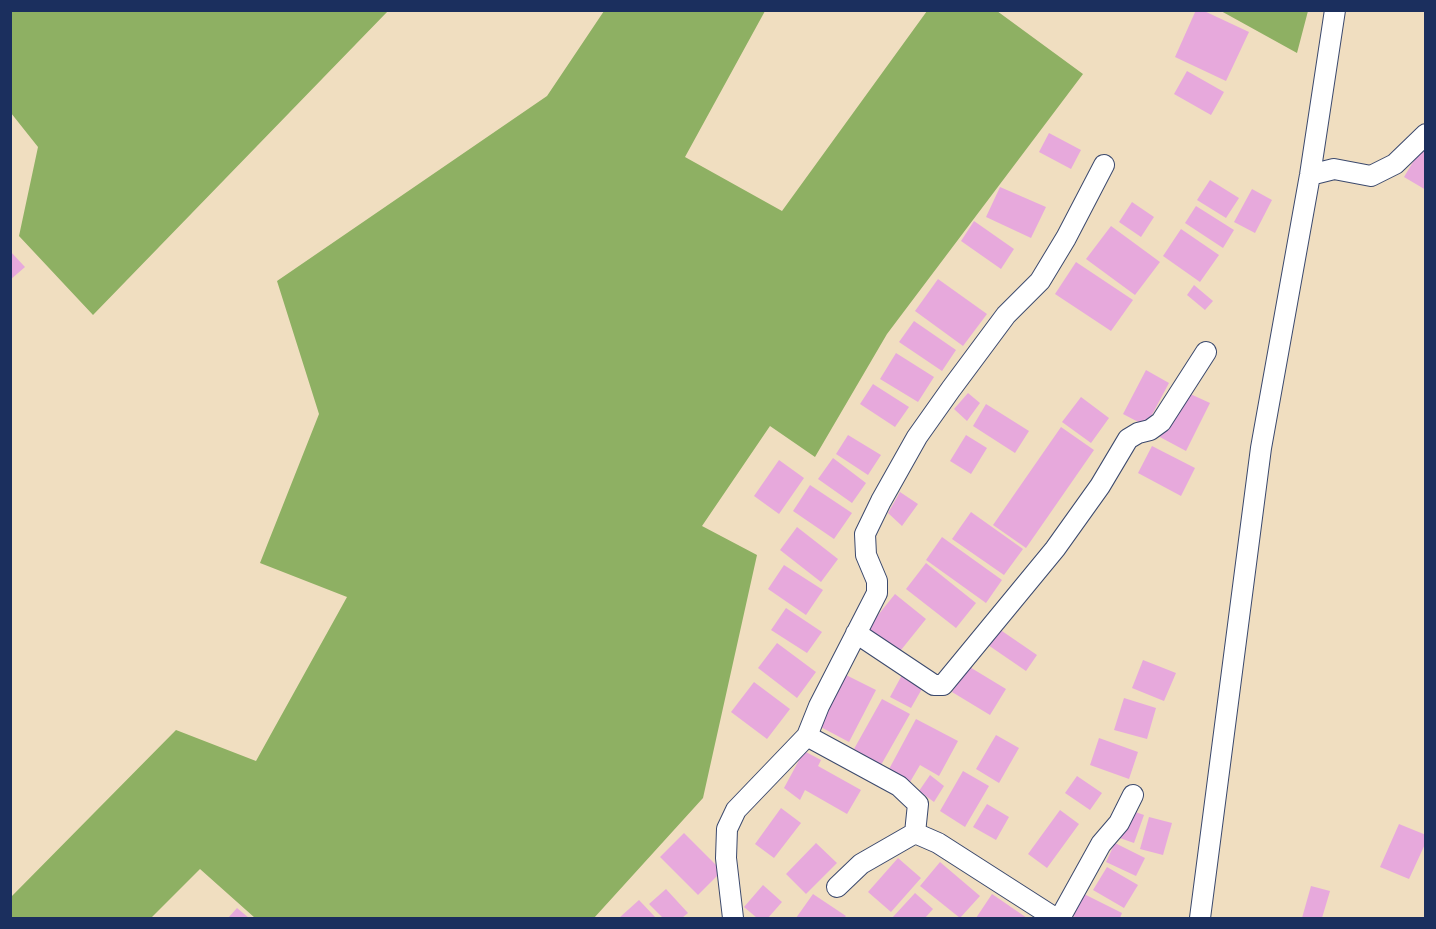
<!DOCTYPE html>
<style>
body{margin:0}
#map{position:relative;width:1436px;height:929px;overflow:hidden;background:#f0dec0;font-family:"Gentium Book Plus",serif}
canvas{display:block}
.frame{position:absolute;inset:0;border:12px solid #1b2f5e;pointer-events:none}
</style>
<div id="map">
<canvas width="1436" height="929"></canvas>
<div class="frame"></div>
</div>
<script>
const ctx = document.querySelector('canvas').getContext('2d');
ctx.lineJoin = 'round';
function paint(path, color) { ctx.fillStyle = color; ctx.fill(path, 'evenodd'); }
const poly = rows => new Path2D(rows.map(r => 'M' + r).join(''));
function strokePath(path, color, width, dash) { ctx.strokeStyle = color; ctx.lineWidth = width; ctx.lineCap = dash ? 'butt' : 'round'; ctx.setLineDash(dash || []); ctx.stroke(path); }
paint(poly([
 [10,11,11,10,388,11,93,315,19,236,38,147,11,113],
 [604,11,765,11,685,157,782,211,927,11,997,11,1083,74,887,334,815,457,770,426,702,526,757,555,703,798,594,918,255,918,200,869,151,918,11,918,11,897,176,730,256,761,347,597,260,563,319,414,277,281,547,96],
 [1221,11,1308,11,1297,53]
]), '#8eb063');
paint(poly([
 [1196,10,1202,10,1249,32,1226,81,1175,57],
 [1187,71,1224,92,1211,115,1174,94],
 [1049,133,1081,150,1071,169,1039,152],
 [1423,145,1426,146,1426,190,1404,177],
 [1210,180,1239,198,1226,218,1197,200],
 [1000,187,1046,207,1031,238,986,217],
 [1252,189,1272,200,1255,233,1234,222],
 [1132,202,1154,217,1141,237,1119,222],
 [1196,206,1234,230,1223,248,1185,223],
 [974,221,1014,249,1001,269,961,241],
 [1111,226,1160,262,1135,295,1086,259],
 [1181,229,1219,255,1200,282,1163,256],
 [10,251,25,267,10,280],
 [1076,262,1133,300,1111,331,1055,294],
 [938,279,987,314,963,346,915,311],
 [1194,285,1213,301,1205,310,1187,295],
 [914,321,956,350,942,371,899,342],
 [896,353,934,377,918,402,880,379],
 [1146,370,1169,383,1146,426,1123,414],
 [873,384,909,407,895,427,860,404],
 [1186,392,1210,403,1186,451,1158,436],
 [968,393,980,403,967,421,954,409],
 [1081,397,1109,418,1091,443,1062,422],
 [986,404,1029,431,1015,453,973,426],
 [1061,427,1094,450,1026,548,993,525],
 [848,435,881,455,868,475,836,454],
 [966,435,987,448,971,474,950,461],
 [1152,446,1195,468,1181,496,1138,473],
 [833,458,866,483,852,503,818,479],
 [779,460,804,478,779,514,754,496],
 [810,485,852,513,834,539,793,511],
 [900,492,918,504,902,526,888,513],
 [971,512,1023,549,1004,575,952,539],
 [797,527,838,559,821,582,780,550],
 [942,537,1002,580,986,603,926,560],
 [926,563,976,603,956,628,906,589],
 [784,565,823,590,806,615,768,589],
 [895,594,926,619,897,655,866,630],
 [786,608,822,632,807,653,771,630],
 [999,629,1037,655,1026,671,988,645],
 [777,643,816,672,797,698,758,668],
 [1143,660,1176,673,1164,701,1132,688],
 [968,666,1006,689,990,715,952,692],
 [844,674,876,690,849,742,817,725],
 [902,675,923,687,911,708,890,697],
 [754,682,790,709,767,739,731,712],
 [1124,698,1156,708,1147,739,1114,730],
 [882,699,910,714,881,765,854,749],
 [916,719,958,741,939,776,920,765,910,782,888,771],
 [996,735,1019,748,999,783,976,769],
 [1099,738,1138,752,1129,779,1090,765],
 [804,751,821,760,818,766,861,790,847,814,805,790,800,800,784,788],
 [963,771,989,786,965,827,940,811],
 [930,775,944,786,934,802,919,791],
 [1077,776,1102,793,1090,810,1065,793],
 [987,804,1009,817,996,840,973,827],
 [781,808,801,823,774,858,755,844],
 [1127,809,1144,815,1134,843,1117,837],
 [1060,810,1079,824,1047,868,1028,854],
 [1149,817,1172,823,1163,855,1140,849],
 [1399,824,1426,835,1426,842,1409,879,1380,867],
 [684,833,722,871,698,895,660,857],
 [816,843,837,863,806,894,786,874],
 [1115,843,1145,858,1136,876,1106,862],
 [898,858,921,878,891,912,868,892],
 [940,862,980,896,960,918,920,886],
 [1107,867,1138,885,1124,908,1093,890],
 [763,885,782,902,768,918,757,918,744,907],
 [1311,886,1330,891,1322,918,1302,918],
 [666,889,688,913,682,918,663,918,649,904],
 [1080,892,1122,913,1120,918,1077,918,1069,914],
 [915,893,933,909,925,918,892,918],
 [813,894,846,916,844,918,796,918],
 [992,894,1027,918,976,918],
 [639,900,656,918,619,918],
 [237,908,249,918,228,918]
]), '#e7a9dc');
const minor = poly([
 [1310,175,1334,169,1371,176,1395,164,1426,134],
 [856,633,934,685,943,685,1055,549,1100,486,1128,439,1138,433,1150,430,1161,422,1206,352],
 [807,736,899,786,918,804,915,833,938,843,1055,918],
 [837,887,861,864,915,833],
 [733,918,726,858,727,829,736,810,807,736,819,706,877,593,877,581,866,555,865,534,881,501,917,437,951,389,1006,315,1040,281,1066,238,1104,165],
 [1060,918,1101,844,1119,823,1133,795],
 [1200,918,1261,448,1310,175,1335,10]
]);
strokePath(minor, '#3b496d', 22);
strokePath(minor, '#fff', 20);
</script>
